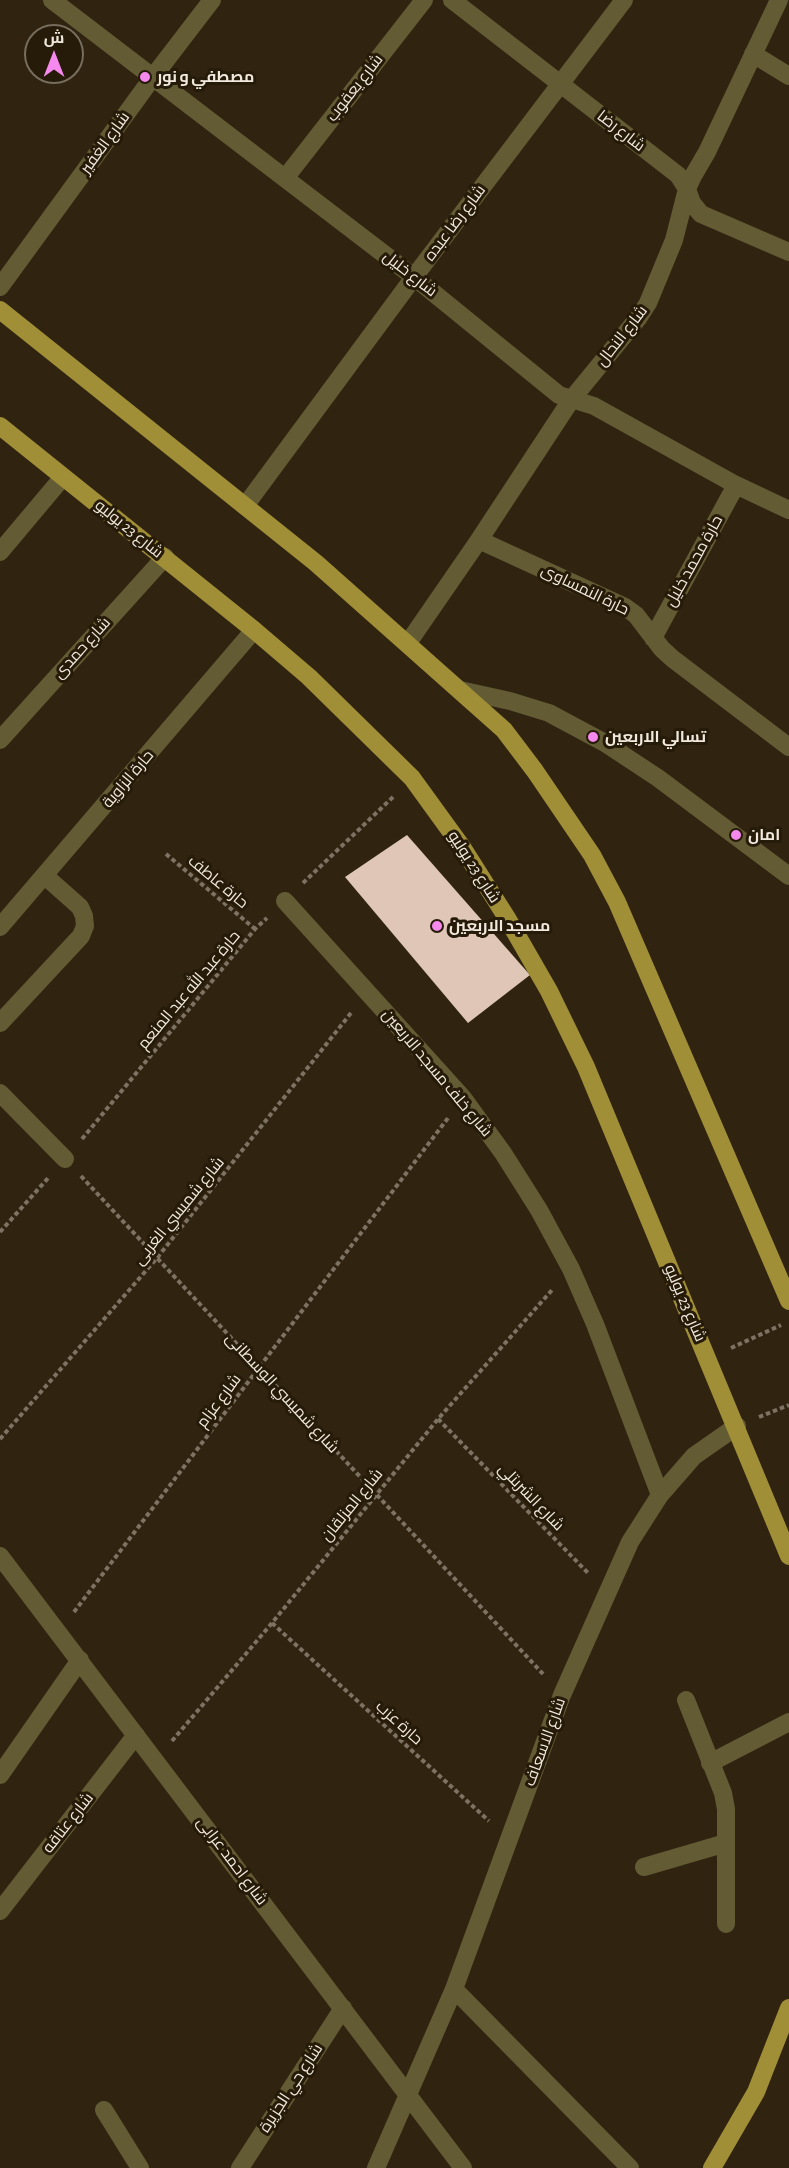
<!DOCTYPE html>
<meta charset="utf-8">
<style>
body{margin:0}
#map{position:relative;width:789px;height:2168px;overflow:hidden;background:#302411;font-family:"Alegreya Sans",Cairo,sans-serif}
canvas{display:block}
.north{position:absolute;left:24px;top:24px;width:60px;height:60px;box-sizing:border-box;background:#261a08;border:2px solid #776d5d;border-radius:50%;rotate:0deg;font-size:16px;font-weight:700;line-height:24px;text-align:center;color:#f1e9dd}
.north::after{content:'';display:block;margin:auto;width:21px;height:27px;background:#f689ed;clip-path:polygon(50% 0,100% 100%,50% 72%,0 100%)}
</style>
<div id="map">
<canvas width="789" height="2168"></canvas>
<div class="north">ش</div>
</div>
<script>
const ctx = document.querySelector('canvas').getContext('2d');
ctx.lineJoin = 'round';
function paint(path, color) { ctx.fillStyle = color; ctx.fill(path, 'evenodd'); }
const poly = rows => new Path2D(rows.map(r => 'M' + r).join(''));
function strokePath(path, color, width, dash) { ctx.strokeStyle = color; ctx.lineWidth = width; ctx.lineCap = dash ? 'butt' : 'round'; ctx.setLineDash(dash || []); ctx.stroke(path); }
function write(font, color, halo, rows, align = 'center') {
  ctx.font = font + ' "Alegreya Sans",Cairo,sans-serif'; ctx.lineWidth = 6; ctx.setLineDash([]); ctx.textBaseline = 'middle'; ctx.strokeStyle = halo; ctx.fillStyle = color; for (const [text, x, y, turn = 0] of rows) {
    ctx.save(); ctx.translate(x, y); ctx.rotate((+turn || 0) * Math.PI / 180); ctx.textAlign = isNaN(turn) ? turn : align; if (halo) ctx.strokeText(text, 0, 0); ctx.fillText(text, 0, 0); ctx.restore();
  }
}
paint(poly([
 [407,835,530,975,468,1023,345,877]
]), '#dfc6b6');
strokePath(poly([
 [166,854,255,929],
 [303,883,393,797],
 [82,1139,255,929,267,918],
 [81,1176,543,1674],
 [0,1232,49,1177],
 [731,1348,781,1325],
 [759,1417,789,1405],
 [438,1419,588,1573],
 [0,1439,157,1258,351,1013],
 [74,1612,448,1118],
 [272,1623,489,1821],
 [172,1741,272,1623,438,1419,552,1290]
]), '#7e7363', 4, [4.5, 3]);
strokePath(poly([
 [52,0,414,277,559,395,594,406,736,485,789,510],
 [452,0,678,175,687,189,692,203,701,214,789,252],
 [753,54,789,76],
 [286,177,424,0],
 [0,287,153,77,212,0],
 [245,506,414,277,624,0],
 [479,540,625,607,636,615,662,649,673,659,789,747],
 [0,552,63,477],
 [653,638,736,485],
 [408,643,479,540,571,400,639,317,648,303,674,240,687,189,693,176,707,152,779,0],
 [460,690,510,701,549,713,605,743,658,778,789,876],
 [0,740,165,557],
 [285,901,463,1098,503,1153,539,1210,571,1269,595,1324,660,1495],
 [0,927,254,630],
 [0,1023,81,936,85,926,84,916,80,907,45,876],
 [0,1093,65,1159],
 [0,1556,463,2168],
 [686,1700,723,1793,726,1809,726,1924],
 [710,1763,789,1722],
 [0,1775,80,1660],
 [644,1867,726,1843],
 [0,1911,136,1735],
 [454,1989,630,2168],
 [104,2110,140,2168],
 [240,2168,343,2008],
 [376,2168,454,1989,562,1695,630,1542,660,1495,694,1456,737,1426]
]), '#635b34', 18);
strokePath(poly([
 [0,310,316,563,504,730,535,771,592,855,617,902,789,1301],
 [0,426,254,630,309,677,412,778,462,847,507,918,549,991,586,1067,789,1556],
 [712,2168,756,2092,789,2008]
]), '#a08f37', 18);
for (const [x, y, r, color] of [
 [145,77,6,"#f689ed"],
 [593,737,6,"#f689ed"],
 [736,835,6,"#f689ed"],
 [437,926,6,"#f689ed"]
]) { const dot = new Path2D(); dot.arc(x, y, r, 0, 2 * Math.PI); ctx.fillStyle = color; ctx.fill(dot); strokePath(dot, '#261a08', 2); }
write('bold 16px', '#f1e9dd', '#261a08', [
 ["مصطفي و نور",157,77],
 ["تسالي الاربعين",605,737],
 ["امان",748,835],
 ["مسجد الاربعين",449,926]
], 'left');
write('16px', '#f1e9dd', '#261a08', [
 ["شارع يعقوب",355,88,-52],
 ["شارع رضا",621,131,38],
 ["شارع الغفير",105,143,-54],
 ["شارع رضا عبده",455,223,-53],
 ["شارع خليل",410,274,38],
 ["شارع النحال",622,336,-52],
 ["شارع 23 يوليو",129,529,39],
 ["حارة محمد خليل",694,561,-61],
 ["حارة النمساوى",585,590,26],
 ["شارع حمدى",82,648,-48],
 ["حارة الزاوية",128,779,-50],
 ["شارع 23 يوليو",474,867,57],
 ["حارة عاطف",218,882,40],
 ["حارة عبد الله عبد المنعم",189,990,-50],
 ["شارع خلف مسجد الاربعين",437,1073,50],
 ["شارع شميسي الغربى",179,1211,-51],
 ["شارع 23 يوليو",685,1303,67],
 ["شارع شميسي الوسطانى",282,1393,47],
 ["شارع عزام",219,1401,-53],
 ["شارع الشربتلي",531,1497,46],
 ["شارع المزلقان",352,1505,-51],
 ["حارة عزب",399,1723,42],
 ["شارع الاسعاف",545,1742,-70],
 ["شارع عتاقه",68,1823,-52],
 ["شارع احمد عرابى",232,1861,53],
 ["شارع حي الجزيرة",291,2088,-57]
]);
</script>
